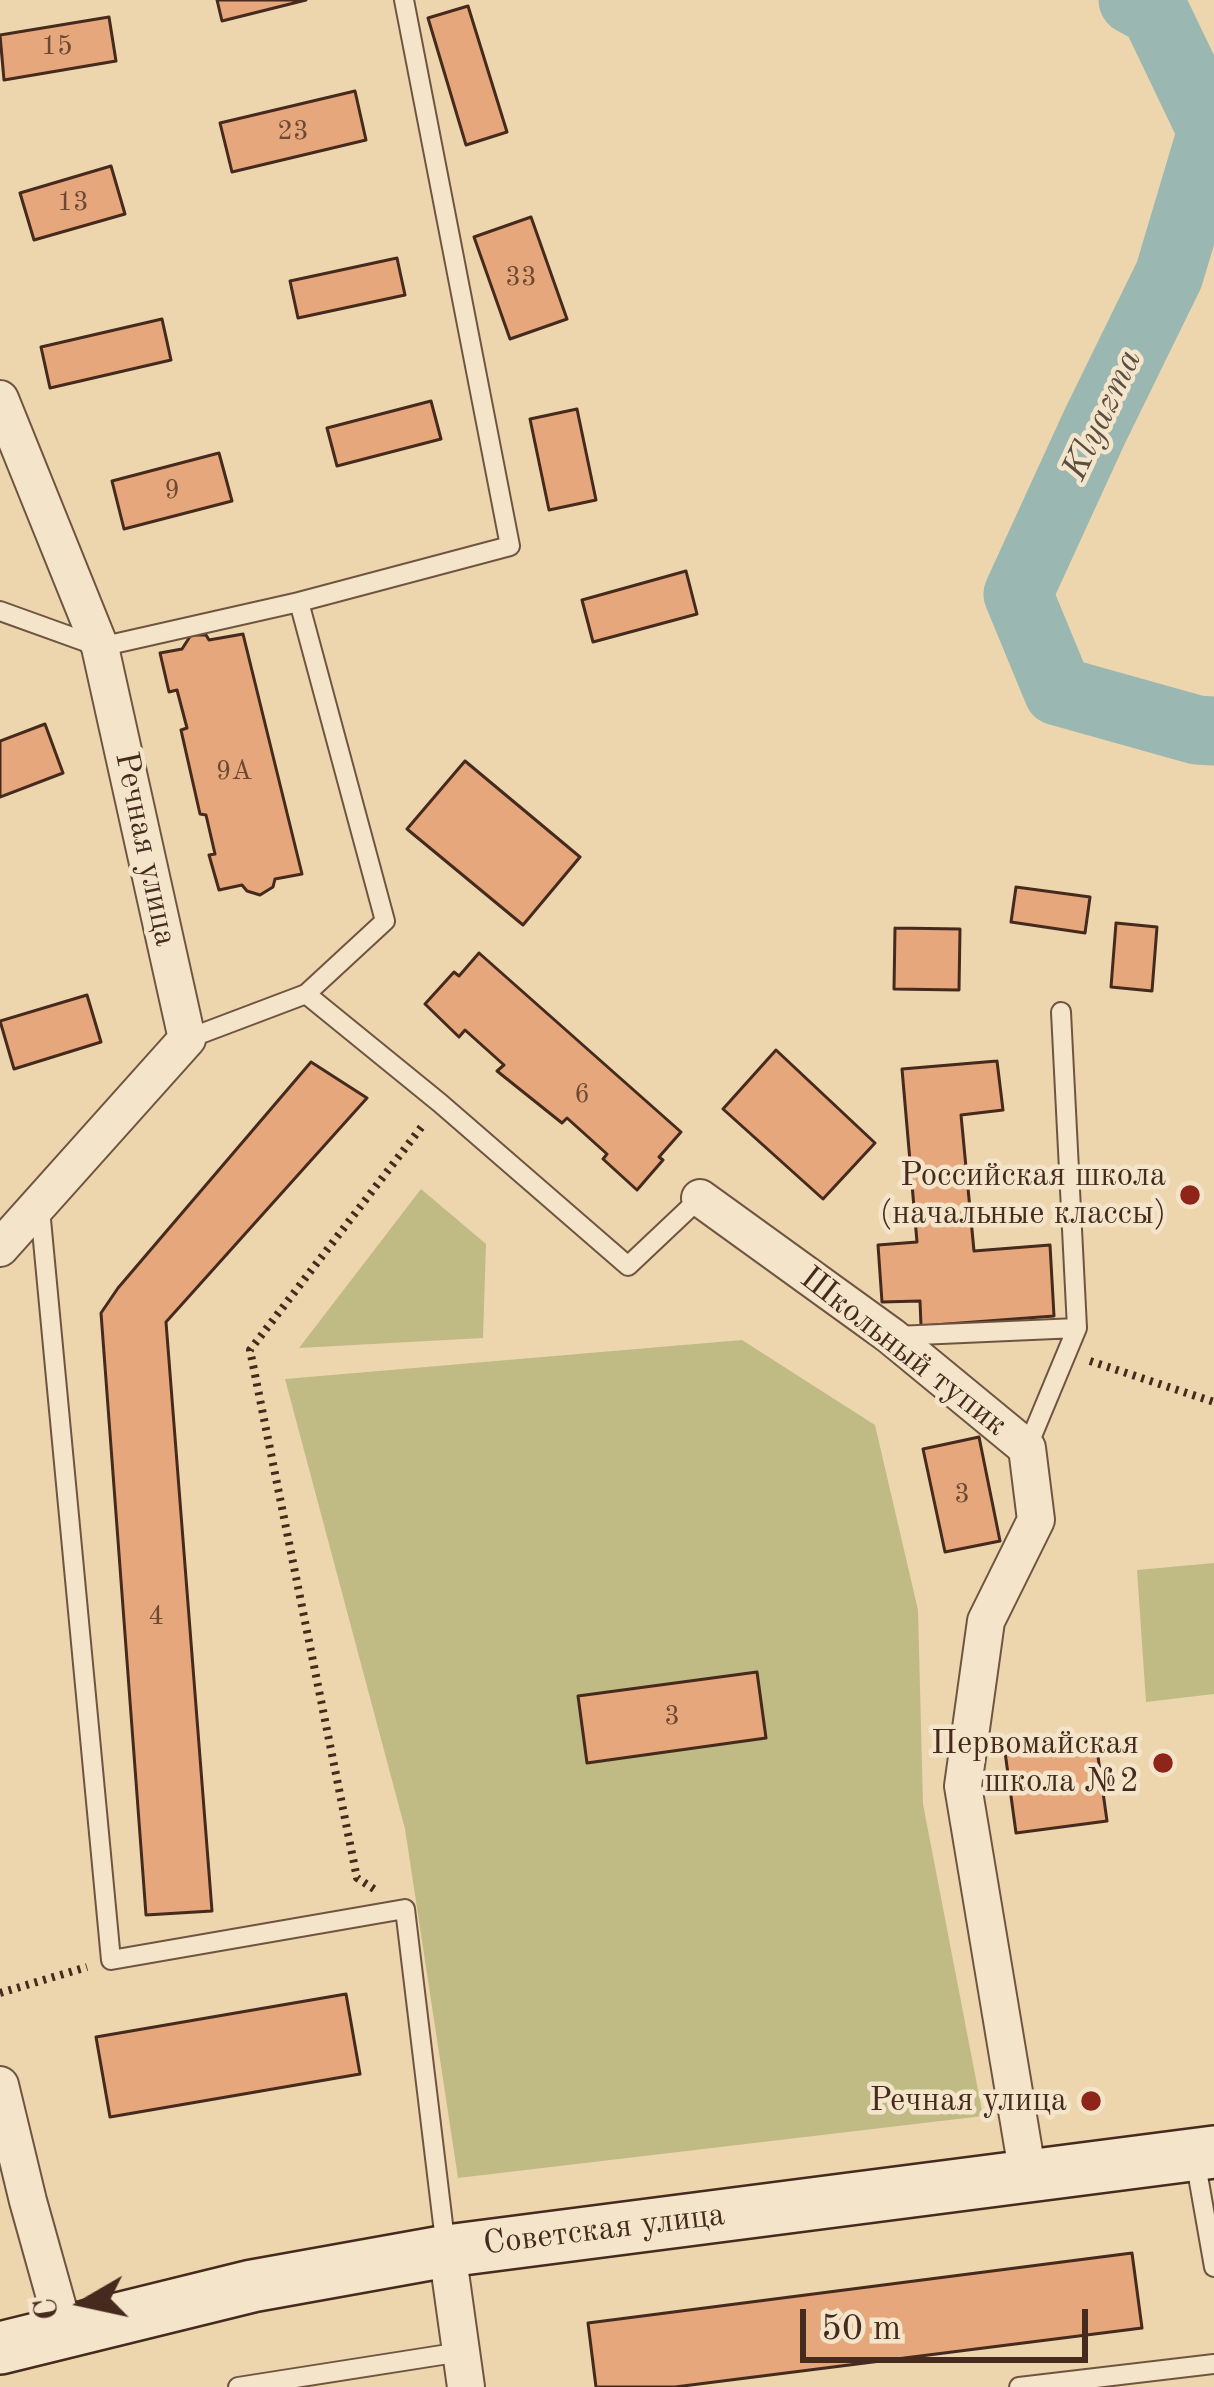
<!DOCTYPE html>
<meta charset="utf-8">
<style>
body{margin:0}
#map{position:relative;width:1214px;height:2387px;overflow:hidden;background:#edd6ae;font-family:"Old Standard TT",serif}
canvas{display:block}
.north{position:absolute;left:24px;top:2243px;width:120px;height:120px;-webkit-text-stroke:9px #f3e4ca;paint-order:stroke;rotate:261deg;font-size:33px;font-weight:700;line-height:48px;text-align:center;color:#452a1d}
.north::after{content:'';display:block;margin:auto;width:42px;height:54px;background:#452a1d;clip-path:polygon(50% 0,100% 100%,50% 72%,0 100%)}
.scale{position:absolute;left:800px;top:2309px;width:288px;height:54px;box-sizing:border-box;border:6px solid #452a1d;border-top:0;padding-left:15px;font-size:36px;line-height:42px;white-space:nowrap;color:#452a1d;-webkit-text-stroke:9px #f3e4ca;paint-order:stroke}
</style>
<div id="map">
<canvas width="1214" height="2387"></canvas>
<div class="north">С</div>
<div class="scale">50 m</div>
</div>
<script>
const ctx = document.querySelector('canvas').getContext('2d');
ctx.lineJoin = 'round';
function paint(path, color) { ctx.fillStyle = color; ctx.fill(path, 'evenodd'); }
const poly = rows => new Path2D(rows.map(r => 'M' + r).join(''));
function strokePath(path, color, width, dash) { ctx.strokeStyle = color; ctx.lineWidth = width; ctx.lineCap = dash ? 'butt' : 'round'; ctx.setLineDash(dash || []); ctx.stroke(path); }
function write(font, color, halo, rows, align = 'center') {
  ctx.font = font + ' "Old Standard TT",serif'; ctx.lineWidth = 9; ctx.setLineDash([]); ctx.textBaseline = 'middle'; ctx.strokeStyle = halo; ctx.fillStyle = color; for (const [text, x, y, turn = 0] of rows) {
    ctx.save(); ctx.translate(x, y); ctx.rotate((+turn || 0) * Math.PI / 180); ctx.textAlign = isNaN(turn) ? turn : align; if (halo) ctx.strokeText(text, 0, 0); ctx.fillText(text, 0, 0); ctx.restore();
  }
}
paint(poly([
 [421,1189,486,1244,483,1338,299,1348],
 [742,1340,875,1425,918,1610,923,1804,983,2116,458,2178,405,1829,285,1379],
 [1214,1563,1214,1694,1146,1702,1137,1570]
]), '#c0bb85');
strokePath(poly([
 [1133,0,1155,12,1212,131,1169,275,1095,426,1018,594,1058,691,1197,730,1214,731]
]), '#9bb7b2', 69);
const building = poly([
 [217,0,306,0,222,21,217,0],
 [468,6,507,132,466,145,428,18,468,6],
 [109,17,116,61,4,80,0,35,109,17],
 [355,91,366,140,232,172,220,123,355,91],
 [111,166,125,214,34,240,20,193,111,166],
 [531,217,567,319,510,339,474,237,531,217],
 [397,258,405,295,298,318,290,281,397,258],
 [162,319,171,360,50,388,41,347,162,319],
 [431,401,441,439,337,466,327,428,431,401],
 [577,409,596,500,549,510,530,419,577,409],
 [219,453,232,501,124,529,112,481,219,453],
 [686,571,697,614,593,642,582,600,686,571],
 [243,634,302,874,275,879,273,887,260,895,247,891,242,885,219,890,209,855,215,854,206,815,200,814,181,730,187,728,177,690,169,692,160,653,182,649,191,635,206,635,209,640,243,634],
 [45,724,63,773,0,797,0,741,45,724],
 [465,761,580,857,523,925,407,829,465,761],
 [1016,887,1090,897,1085,933,1011,922,1016,887],
 [1116,923,1157,927,1152,991,1111,987,1116,923],
 [895,928,960,929,959,990,894,989,895,928],
 [479,953,681,1132,659,1157,663,1160,637,1190,603,1159,607,1154,567,1118,562,1123,497,1071,504,1065,465,1030,459,1037,425,1004,454,972,459,976,479,953],
 [87,995,101,1042,14,1069,0,1021,87,995],
 [776,1050,875,1143,823,1199,723,1109,776,1050],
 [997,1061,1003,1110,961,1115,974,1251,1050,1245,1054,1316,921,1326,920,1301,882,1302,878,1245,917,1242,902,1069,997,1061],
 [311,1062,367,1098,166,1322,212,1911,146,1915,101,1313,118,1288,311,1062],
 [979,1437,1000,1541,945,1552,923,1449,979,1437],
 [757,1672,766,1738,587,1763,578,1696,757,1672],
 [1096,1742,1107,1821,1016,1833,1005,1752,1096,1742],
 [346,1994,360,2074,110,2117,96,2037,346,1994],
 [1132,2253,1142,2328,675,2387,596,2387,588,2323,1132,2253]
]);
paint(building, '#e5a77b');
strokePath(building, '#452a1d', 3);
const lane = poly([
 [299,602,510,546,404,0],
 [0,611,100,647,299,602,385,921,306,994,187,1039],
 [306,994,440,1103,628,1266,700,1198],
 [40,1209,111,1960,405,1909,446,2249],
 [896,1336,1077,1328],
 [1027,1448,1077,1328,1061,1012],
 [1195,2159,1214,2267],
 [238,2387,461,2352],
 [1019,2387,1214,2364]
]);
const street = poly([
 [0,399,100,647,187,1039,0,1248],
 [700,1198,891,1336,1027,1448,1036,1520,986,1621,963,1786,1028,2176],
 [0,2085,28,2201,65,2333],
 [447,2251,466,2387]
]);
const secondary = poly([
 [0,2348,252,2286,447,2251,1214,2152]
]);
strokePath(lane, '#6f5541', 22);
strokePath(street, '#6f5541', 40);
strokePath(secondary, '#452a1d', 56);
strokePath(poly([
 [1090,1361,1214,1402],
 [374,1889,357,1878,250,1350,423,1125],
 [0,1993,87,1967]
]), '#452a1d', 8, [3, 6]);
strokePath(lane, '#f3e4ca', 18);
strokePath(street, '#f3e4ca', 36);
strokePath(secondary, '#f3e4ca', 51);
for (const [x, y, r, color] of [
 [1190,1195,12,"#8f2418"],
 [1163,1763,12,"#8f2418"],
 [1091,2101,12,"#8f2418"]
]) { const dot = new Path2D(); dot.arc(x, y, r, 0, 2 * Math.PI); ctx.fillStyle = color; ctx.fill(dot); strokePath(dot, '#f3e4ca', 4.5); }
write('27px', '#6d4934', null, [
 ["15",57,47],
 ["23",293,132],
 ["13",73,203],
 ["33",521,278],
 ["9",172,491],
 ["9А",234,772],
 ["6",582,1095],
 ["3",962,1495],
 ["4",156,1617],
 ["3",672,1717]
]);
write('33px', '#452a1d', '#f3e4ca', [
 ["Речная улица",145,849,78],
 ["Школьный тупик",903,1352,38],
 ["Советская улица",604,2230,-7]
]);
write('33px', '#452a1d', '#f3e4ca', [
 ["Российская школа",1166,1176],
 ["(начальные классы)",1166,1214],
 ["Первомайская",1139,1744],
 ["школа №2",1139,1782],
 ["Речная улица",1067,2101]
], 'right');
write('italic 36px', '#5a4d42', '#f3e4ca', [
 ["Klyazma",1103,415,-65]
]);
</script>
